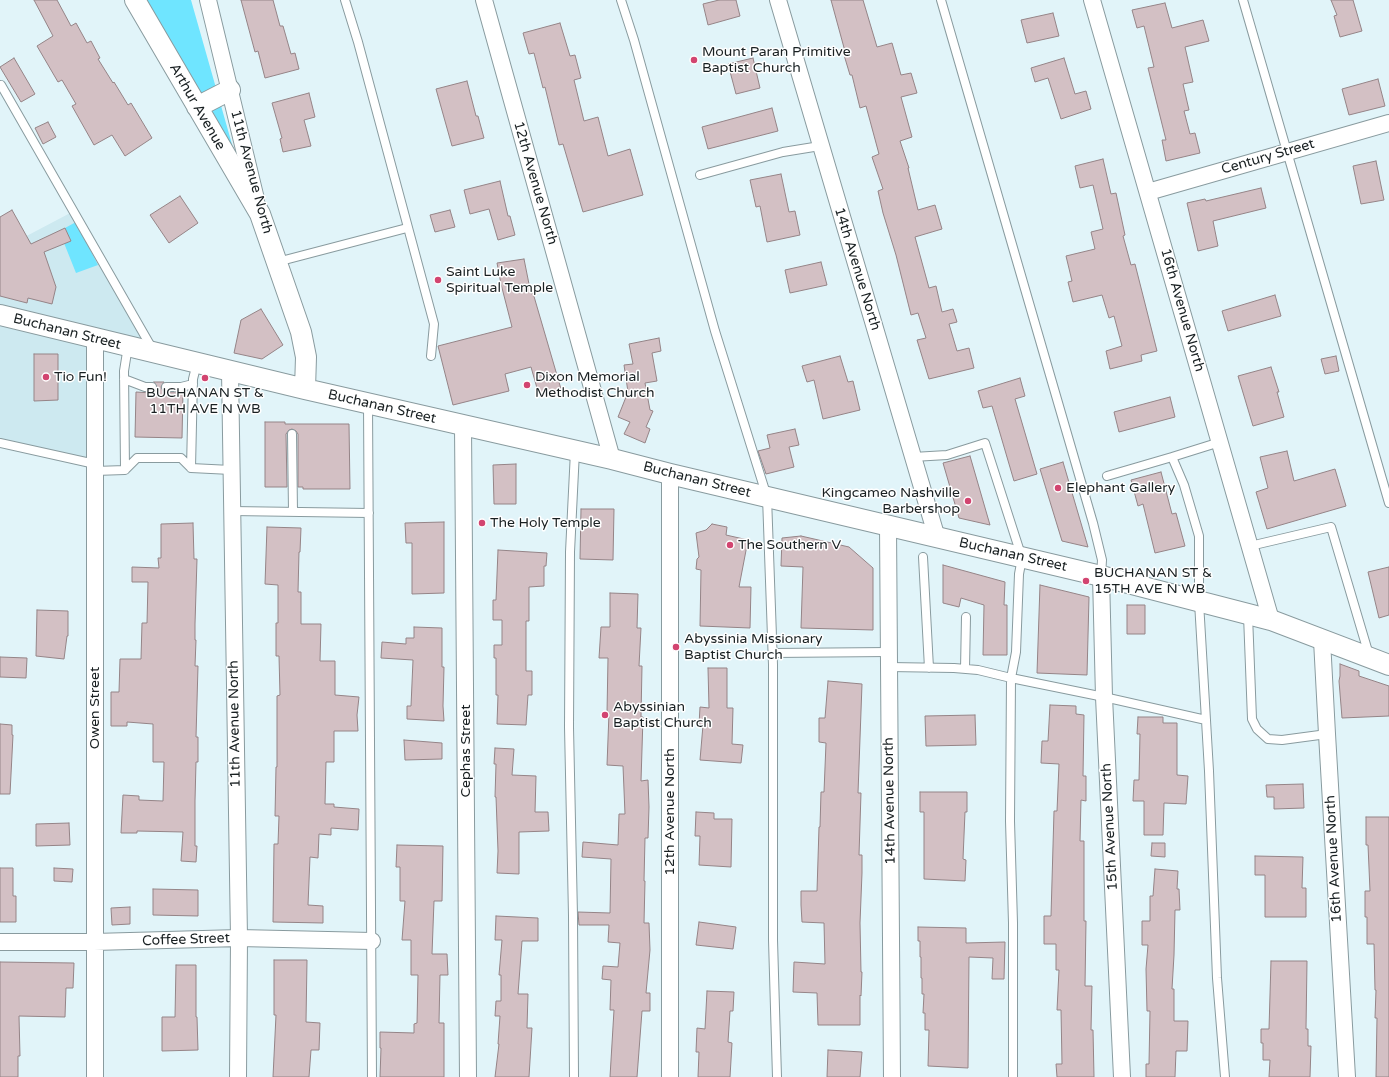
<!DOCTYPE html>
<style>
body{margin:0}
canvas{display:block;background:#e1f4f9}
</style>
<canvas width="1389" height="1077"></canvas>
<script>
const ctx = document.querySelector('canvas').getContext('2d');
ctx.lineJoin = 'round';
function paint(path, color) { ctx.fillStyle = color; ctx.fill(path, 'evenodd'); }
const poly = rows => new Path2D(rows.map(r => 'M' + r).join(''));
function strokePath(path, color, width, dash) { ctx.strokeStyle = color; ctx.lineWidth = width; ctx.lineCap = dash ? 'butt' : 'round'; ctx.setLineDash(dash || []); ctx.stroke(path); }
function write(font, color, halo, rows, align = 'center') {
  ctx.font = font + ' "Varela Round",sans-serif'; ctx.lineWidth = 3; ctx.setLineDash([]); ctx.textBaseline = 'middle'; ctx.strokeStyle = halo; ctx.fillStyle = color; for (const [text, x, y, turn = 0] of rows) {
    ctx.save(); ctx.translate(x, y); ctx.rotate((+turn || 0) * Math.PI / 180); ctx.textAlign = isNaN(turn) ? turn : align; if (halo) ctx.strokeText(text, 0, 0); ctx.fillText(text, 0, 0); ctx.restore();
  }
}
paint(poly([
 [74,211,155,353,96,339,95,464,0,443,0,250]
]), '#cde9f0');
paint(poly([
 [146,0,191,0,239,169],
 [76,222,98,265,76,273,64,243,71,241,65,228]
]), '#6fe5ff');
const building = poly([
 [34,0,57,0,71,26,76,23,87,43,91,41,100,58,98,59,113,83,114,82,128,105,131,103,152,138,125,156,112,135,94,145,72,106,76,104,62,80,58,82,37,46,53,36,34,0],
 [241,0,273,0,280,26,283,26,291,54,295,53,299,69,265,78,258,51,255,52,241,0],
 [719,0,736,0,740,16,708,25,703,4,719,0],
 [831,0,863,0,877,47,892,43,901,75,911,73,917,93,901,97,912,137,900,141,909,168,908,168,918,210,935,205,942,229,915,237,929,288,936,286,942,312,953,309,957,322,949,324,957,351,969,348,974,368,929,379,917,340,926,338,918,313,911,315,896,255,883,213,878,191,883,189,872,157,879,154,866,106,860,108,852,75,850,75,844,55,846,55,831,0],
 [1331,0,1353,0,1362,31,1340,37,1334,16,1337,15,1331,0],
 [1165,3,1172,28,1203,20,1209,41,1185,47,1193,82,1183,84,1189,110,1184,111,1190,134,1195,133,1200,153,1166,161,1162,140,1166,140,1148,68,1154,67,1144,26,1137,28,1132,10,1165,3],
 [1053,13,1059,36,1027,43,1021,20,1053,13],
 [560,23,570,56,575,55,581,78,574,80,584,121,598,117,608,156,630,149,643,195,583,212,563,144,559,145,545,87,543,88,534,53,529,54,523,33,560,23],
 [14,58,35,94,21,102,0,67,14,58],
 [753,58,760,88,736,94,728,64,753,58],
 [1064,58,1075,94,1086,91,1091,109,1061,119,1048,78,1035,82,1031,68,1064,58],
 [1378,79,1385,106,1349,115,1342,89,1378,79],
 [467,81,476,116,478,116,484,138,452,146,436,89,467,81],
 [309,93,315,117,304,120,311,146,283,152,280,139,282,138,272,103,309,93],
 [772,108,778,131,708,149,702,127,772,108],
 [48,122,56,137,43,144,35,128,48,122],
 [1103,159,1111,194,1116,193,1125,235,1123,236,1131,265,1135,264,1157,351,1141,355,1142,361,1110,369,1106,351,1122,346,1114,316,1109,318,1102,295,1073,302,1068,282,1072,281,1066,256,1095,249,1091,232,1103,229,1093,185,1080,188,1075,166,1103,159],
 [1376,161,1384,200,1361,204,1353,166,1376,161],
 [781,174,789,212,795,211,800,235,767,242,760,206,756,207,750,180,781,174],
 [500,181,508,216,510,216,515,235,498,240,489,209,470,214,464,190,500,181],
 [1261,188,1266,208,1213,221,1218,246,1198,251,1187,203,1205,199,1206,201,1261,188],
 [180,196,198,223,169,243,150,215,180,196],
 [12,210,31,244,65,228,71,241,44,252,56,287,52,304,28,298,27,303,0,296,0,217,12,210],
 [450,210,455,227,435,232,430,215,450,210],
 [524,259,531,294,533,293,561,389,539,395,531,367,505,374,509,391,453,405,438,346,512,327,501,284,497,263,524,259],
 [821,262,827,285,790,293,785,270,821,262],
 [1275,295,1281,316,1228,331,1222,311,1275,295],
 [261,309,283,345,262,359,234,353,241,320,261,309],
 [659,338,661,351,652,353,657,381,645,383,650,410,653,411,646,427,650,429,645,443,624,434,630,422,618,417,628,392,624,365,633,364,629,344,659,338],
 [34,354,58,354,58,400,34,401,34,354],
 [840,356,848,382,853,381,860,410,823,419,814,380,807,382,802,366,840,356],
 [1336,356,1339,371,1325,374,1321,359,1336,356],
 [1271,367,1279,392,1277,392,1284,417,1253,426,1238,376,1271,367],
 [1020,378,1025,396,1015,399,1037,474,1014,481,992,406,983,408,978,391,1020,378],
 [154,382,164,382,161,387,164,392,183,392,182,438,135,437,136,392,152,393,155,392,157,387,154,382],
 [1170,397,1175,417,1119,432,1114,412,1170,397],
 [265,422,285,422,285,424,349,424,350,489,303,489,303,487,298,487,298,434,296,431,292,429,289,430,286,434,287,487,265,487,265,422],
 [795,429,799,445,789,447,794,467,766,474,758,451,770,448,767,435,795,429],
 [1287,451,1294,481,1335,469,1346,506,1267,529,1256,492,1268,488,1260,457,1287,451],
 [970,456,990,525,959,518,943,463,970,456],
 [1063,462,1088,547,1062,541,1040,469,1063,462],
 [516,464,516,504,494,504,493,465,516,464],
 [1161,472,1172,514,1176,513,1185,546,1155,553,1143,504,1138,506,1131,480,1161,472],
 [581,509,614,509,613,560,580,559,581,509],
 [444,522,444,593,412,594,412,543,406,543,405,523,444,522],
 [193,523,194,559,197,559,195,624,195,640,196,640,195,666,198,666,196,737,198,737,198,762,196,762,195,801,195,846,197,846,196,862,181,861,183,832,137,831,137,833,121,833,123,795,139,796,139,800,163,801,164,762,153,762,153,724,127,722,127,726,111,726,111,692,119,692,120,659,141,659,142,623,147,623,148,582,132,582,132,567,159,568,158,558,161,558,161,524,193,523],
 [712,524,727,527,726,535,748,540,739,587,751,587,750,628,700,626,701,570,696,569,697,559,699,557,696,533,706,530,712,524],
 [267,527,301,528,300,552,299,552,298,592,301,592,301,624,321,624,320,661,335,661,335,695,359,697,357,715,358,731,334,731,334,762,326,762,325,804,334,804,334,807,359,809,358,830,331,828,331,835,319,834,318,858,310,857,308,905,323,906,323,923,273,922,274,844,278,844,279,816,275,816,276,767,277,767,277,696,280,695,279,656,276,656,276,623,278,623,278,585,265,584,267,527],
 [801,536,849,547,873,568,873,630,801,628,803,567,781,566,782,538,801,536],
 [498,550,547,553,546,566,544,566,544,586,529,587,529,621,526,621,526,671,532,671,532,695,528,695,526,725,497,724,498,695,496,695,496,658,494,658,494,645,502,645,502,620,493,620,493,600,496,600,498,550],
 [943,565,1005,582,1004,605,1007,605,1007,655,983,655,984,605,961,598,959,607,943,603,943,565],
 [1389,567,1389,615,1379,618,1368,572,1389,567],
 [1040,585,1089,597,1087,675,1037,673,1040,585],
 [610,593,638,594,637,628,641,628,639,666,642,666,641,717,643,717,641,781,648,780,649,807,648,838,645,838,644,881,645,881,644,923,649,923,650,950,646,993,650,993,650,1011,642,1011,637,1077,610,1077,614,1010,610,1010,611,980,602,979,603,966,618,967,620,943,608,942,609,925,579,925,578,912,610,913,611,859,582,857,583,842,618,845,619,814,625,814,623,766,607,765,609,713,607,713,608,658,599,658,601,627,610,627,610,593],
 [1127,605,1145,605,1145,634,1127,634,1127,605],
 [37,610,68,611,68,636,67,636,64,659,36,656,37,610],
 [414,627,442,628,442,667,444,667,443,706,444,721,407,719,407,706,411,706,413,660,381,658,382,642,406,644,406,638,414,638,414,627],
 [0,657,27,658,26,678,0,677,0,657],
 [1340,664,1359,671,1359,676,1389,686,1389,716,1342,718,1339,681,1340,676,1340,664],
 [708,668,727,668,727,708,733,708,732,744,743,745,741,763,700,760,703,725,699,725,700,707,709,708,708,668],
 [828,681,862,684,858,793,861,793,859,855,862,855,862,873,860,923,861,972,862,972,861,996,860,995,860,1025,818,1025,817,993,793,992,794,962,825,964,824,923,802,922,801,905,801,891,817,891,819,827,820,827,821,792,824,792,826,743,819,742,819,718,825,718,828,681],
 [1050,705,1076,706,1076,714,1084,715,1083,776,1086,776,1086,801,1081,800,1080,841,1084,841,1084,921,1086,921,1085,986,1092,986,1091,1030,1093,1030,1094,1077,1057,1077,1056,1064,1062,1064,1061,1010,1057,1010,1059,970,1056,970,1056,944,1044,944,1044,916,1051,916,1054,811,1057,811,1059,764,1041,763,1042,741,1048,741,1050,705],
 [975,715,976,745,926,746,925,716,975,715],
 [1138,717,1163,717,1163,723,1177,723,1177,775,1188,776,1186,804,1164,803,1163,835,1144,835,1144,801,1133,801,1134,780,1139,780,1140,734,1137,734,1138,717],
 [0,724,12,725,12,735,13,735,10,794,0,794,0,724],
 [404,740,442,743,442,759,405,760,404,740],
 [495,748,514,749,512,775,536,776,535,812,548,812,549,831,519,832,519,874,497,873,498,851,496,797,495,797,496,764,494,764,495,748],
 [1303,784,1304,808,1274,809,1274,797,1267,797,1266,785,1303,784],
 [920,792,967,792,967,812,965,812,963,859,966,860,965,881,924,879,924,812,920,812,920,792],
 [696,812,714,813,714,819,732,819,731,867,699,865,700,836,695,836,696,812],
 [1366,817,1389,817,1389,1077,1376,1077,1377,1018,1375,1018,1376,990,1375,990,1374,944,1367,944,1367,917,1365,917,1365,891,1370,891,1368,845,1366,845,1366,817],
 [69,823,70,845,36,846,36,824,69,823],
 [1152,843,1165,843,1165,857,1151,856,1152,843],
 [397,845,443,846,442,901,434,901,432,954,447,954,448,975,440,975,439,1023,444,1023,444,1077,380,1077,381,1048,380,1048,380,1032,414,1033,414,1024,417,1023,418,975,411,975,411,940,402,940,405,901,400,901,400,867,396,867,397,845],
 [1255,856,1303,857,1302,888,1306,888,1306,917,1265,917,1265,875,1255,875,1255,856],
 [0,868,13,868,13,896,16,896,16,922,0,922,0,868],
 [54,868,73,869,72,882,54,881,54,868],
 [1155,869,1178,871,1177,889,1179,889,1180,910,1175,910,1174,955,1172,989,1174,989,1174,1021,1188,1021,1187,1051,1176,1051,1175,1077,1146,1077,1146,1064,1149,1064,1150,1011,1147,1011,1146,969,1148,945,1142,945,1142,921,1150,921,1150,896,1153,896,1155,869],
 [153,889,198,890,198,916,153,915,153,889],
 [130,907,130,924,112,925,111,908,130,907],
 [496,916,538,918,538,941,522,941,518,994,528,994,527,1028,532,1028,529,1077,495,1077,499,1044,498,1044,500,1016,495,1016,496,1001,501,1001,501,975,499,975,502,940,495,940,496,916],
 [699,922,736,927,733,949,696,945,699,922],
 [918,927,966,928,966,943,1005,942,1004,979,992,979,993,958,969,957,968,1068,928,1066,929,1030,925,1030,925,1013,923,1013,924,994,922,994,922,978,921,978,921,957,920,957,920,941,918,941,918,927],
 [274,960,307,960,306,1022,320,1023,319,1050,311,1050,309,1077,273,1077,276,1015,274,1015,274,960],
 [1271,961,1307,961,1306,1029,1308,1029,1308,1046,1311,1046,1310,1077,1269,1077,1270,1060,1263,1060,1263,1043,1261,1043,1261,1029,1269,1029,1271,961],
 [0,962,74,963,73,988,66,988,65,1017,19,1016,20,1056,18,1056,18,1077,0,1077,0,962],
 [176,965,196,965,196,1017,197,1017,198,1050,162,1051,162,1017,175,1017,176,965],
 [707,991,734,992,733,1011,730,1011,728,1042,732,1043,730,1077,698,1077,699,1052,696,1052,697,1028,705,1029,707,991],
 [828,1050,862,1052,860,1077,827,1077,828,1050]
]);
paint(building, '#d3c0c4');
strokePath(building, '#958487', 1);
const service = poly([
 [345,0,358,42,434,324,431,356],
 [621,0,634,40,715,331,767,497,773,665,773,940,777,1077],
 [941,0,1093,523,1102,560,1101,576],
 [1243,0,1389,503],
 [1,85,153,350],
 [700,175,783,152,820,146],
 [277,262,407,228],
 [124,379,145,387,152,387],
 [166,387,181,387,193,384],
 [368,404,372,1077],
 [292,434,293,512],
 [1220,442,1172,457,1184,485,1199,536,1199,602,1209,771,1217,978,1225,1077],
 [0,443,95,464],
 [913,457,947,455,985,443,1022,558,1019,574,1016,652,1011,678,1010,821,1013,923,1013,1077],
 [191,468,193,379,197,363],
 [125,470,124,371,128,346],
 [95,471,125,470,137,458,181,458,191,468,231,470],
 [1107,476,1172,457],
 [232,511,369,513],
 [1250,546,1331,527,1369,655],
 [923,557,929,668],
 [1248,615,1252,719,1257,729,1268,739,1282,740,1327,734],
 [772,653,889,652],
 [889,667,954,668,978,670,1011,678,1104,697,1206,720],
 [965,669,966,617],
 [574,1077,573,916,569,727,570,552,575,451]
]);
const minor = poly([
 [208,0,256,199],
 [484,0,612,459],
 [778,0,937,538],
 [1092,0,1271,620],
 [1148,192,1389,123],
 [230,371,239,938,238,1077],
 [463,426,468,1077],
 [670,474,670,1077],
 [888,526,892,1077],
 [1101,576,1104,697,1122,1077],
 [1322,640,1327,734,1347,1077],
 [0,942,94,942,239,938,372,941],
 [95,1077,95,339]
]);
const tertiary = poly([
 [135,0,260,214,301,332,306,357,305,389],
 [197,107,230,90],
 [0,315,305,389,612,459,670,474,1101,576,1271,620,1389,665]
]);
strokePath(service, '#899b9f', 10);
strokePath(minor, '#899b9f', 18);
strokePath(tertiary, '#899b9f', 22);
strokePath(service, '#fff', 8);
strokePath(minor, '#fff', 16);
strokePath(tertiary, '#fff', 20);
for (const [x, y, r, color] of [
 [694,60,4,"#d24470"],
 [438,280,4,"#d24470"],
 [46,377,4,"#d24470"],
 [205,378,4,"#d24470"],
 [527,385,4,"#d24470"],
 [1058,488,4,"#d24470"],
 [968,501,4,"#d24470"],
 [482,523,4,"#d24470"],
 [730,545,4,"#d24470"],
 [1086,581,4,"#d24470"],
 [676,647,4,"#d24470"],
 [605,715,4,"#d24470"]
]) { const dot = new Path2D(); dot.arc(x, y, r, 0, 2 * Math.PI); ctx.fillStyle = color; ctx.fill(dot); strokePath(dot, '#fff', 1.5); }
write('14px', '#192022', '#fff', [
 ["Mount Paran Primitive",702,52],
 ["Baptist Church",702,68],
 ["Saint Luke",446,272],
 ["Spiritual Temple",446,288],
 ["Tio Fun!",54,377],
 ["Dixon Memorial",535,377],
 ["Methodist Church",535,393],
 ["BUCHANAN ST &",205,393,"center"],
 ["11TH AVE N WB",205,409,"center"],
 ["Elephant Gallery",1066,488],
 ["Kingcameo Nashville",960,493,"right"],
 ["Barbershop",960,509,"right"],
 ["The Holy Temple",490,523],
 ["The Southern V",738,545],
 ["BUCHANAN ST &",1094,573],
 ["15TH AVE N WB",1094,589],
 ["Abyssinia Missionary",684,639],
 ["Baptist Church",684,655],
 ["Abyssinian",613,707],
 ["Baptist Church",613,723]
], 'left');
write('14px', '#192022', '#fff', [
 ["Arthur Avenue",197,107,60],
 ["Century Street",1268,157,-16],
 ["11th Avenue North",251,172,75],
 ["12th Avenue North",535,183,74],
 ["14th Avenue North",857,269,73],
 ["16th Avenue North",1182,310,74],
 ["Buchanan Street",67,332,14],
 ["Buchanan Street",382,407,13],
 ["Buchanan Street",697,480,14],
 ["Buchanan Street",1013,555,13],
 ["Owen Street",95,708,-90],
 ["11th Avenue North",235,724,-91],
 ["Cephas Street",466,751,-90],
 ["14th Avenue North",890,801,-91],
 ["12th Avenue North",670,812,-90],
 ["15th Avenue North",1110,827,-93],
 ["16th Avenue North",1334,859,-93],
 ["Coffee Street",186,940,-2]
]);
</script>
